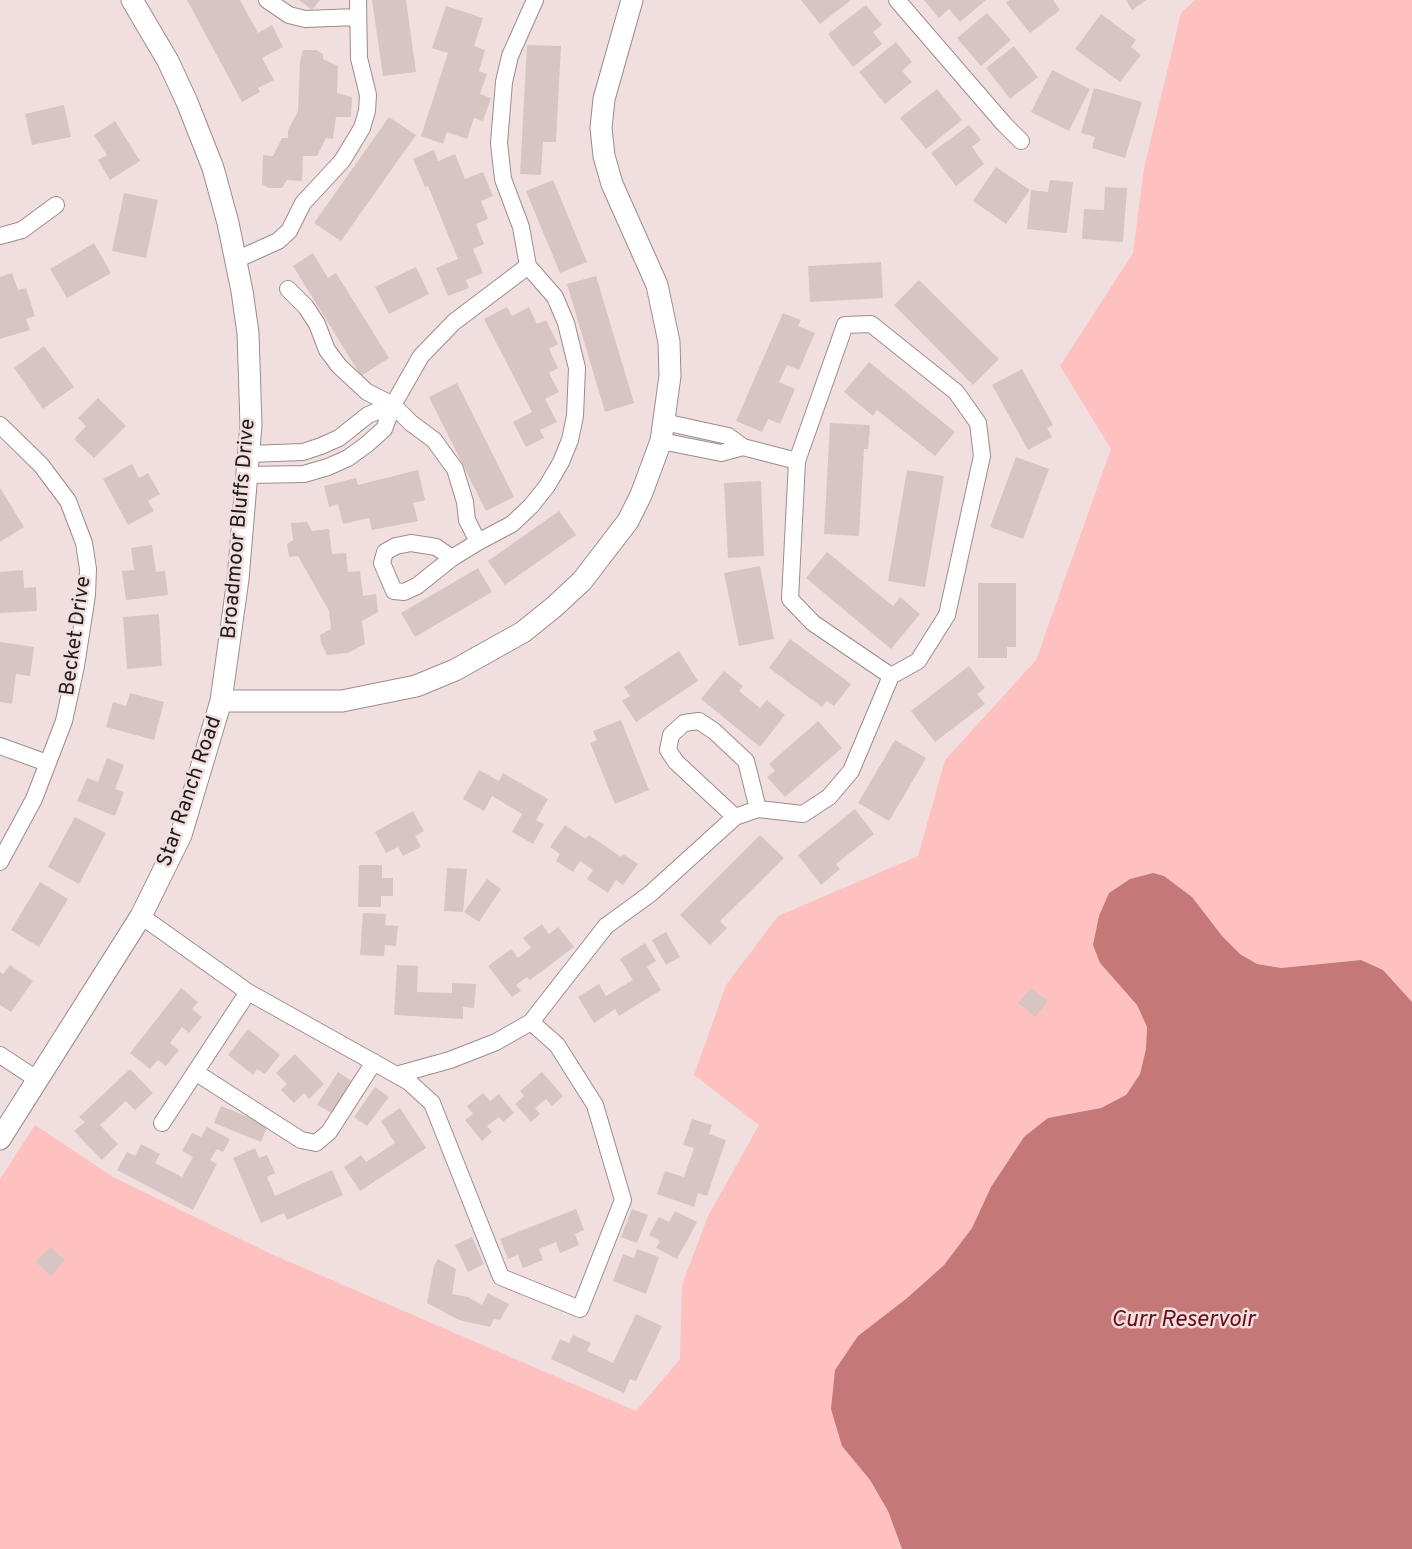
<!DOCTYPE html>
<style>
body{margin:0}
canvas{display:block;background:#f1dfdf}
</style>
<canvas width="1412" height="1549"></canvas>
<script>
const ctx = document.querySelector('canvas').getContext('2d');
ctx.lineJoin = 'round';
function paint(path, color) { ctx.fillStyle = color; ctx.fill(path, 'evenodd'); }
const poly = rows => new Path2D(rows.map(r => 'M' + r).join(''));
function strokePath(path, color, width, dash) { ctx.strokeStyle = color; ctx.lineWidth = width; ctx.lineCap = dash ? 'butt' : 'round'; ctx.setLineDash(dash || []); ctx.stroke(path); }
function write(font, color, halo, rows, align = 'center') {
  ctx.font = font + ' Overpass,sans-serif'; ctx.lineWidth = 5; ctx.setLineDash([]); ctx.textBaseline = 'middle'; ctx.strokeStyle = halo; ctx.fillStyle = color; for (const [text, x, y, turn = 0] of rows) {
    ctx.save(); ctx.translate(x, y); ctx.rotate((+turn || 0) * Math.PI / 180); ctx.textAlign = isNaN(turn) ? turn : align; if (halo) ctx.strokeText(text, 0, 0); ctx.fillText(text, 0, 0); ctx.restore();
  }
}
paint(poly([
 [1195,0,1412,0,1412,1002,1383,970,1361,960,1281,968,1257,964,1240,954,1153,873,1130,879,1109,893,1100,963,1137,1005,1147,1027,1146,1049,1140,1074,1126,1095,1101,1108,1048,1119,991,1187,972,1228,944,1265,906,1299,842,1446,870,1480,888,1511,902,1549,0,1549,0,1179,35,1125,113,1177,269,1253,636,1411,680,1359,682,1285,708,1216,759,1125,694,1075,726,985,778,916,918,856,945,760,1036,660,1111,449,1060,366,1133,253,1144,168,1181,13]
]), '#fec1bf');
paint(poly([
 [1153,873,1164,876,1192,897,1222,936,1240,954,1257,964,1281,968,1361,960,1383,970,1412,1002,1412,1549,902,1549,888,1511,870,1480,842,1446,831,1409,835,1370,858,1336,906,1299,944,1265,972,1228,991,1187,1024,1137,1048,1118,1101,1108,1126,1095,1140,1074,1146,1049,1147,1027,1137,1005,1100,963,1093,945,1099,916,1109,893,1130,879]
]), '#c47877');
paint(poly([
 [187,0,240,0,258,33,272,25,283,47,262,58,274,80,258,88,260,92,242,102],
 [299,0,320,0,312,10],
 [372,0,406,0,416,72,383,76],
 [801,0,851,0,820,24],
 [924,0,986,0,960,22,949,9,939,18],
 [1010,0,1053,0,1060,10,1030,33,1006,3],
 [1126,0,1146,0,1132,10],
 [866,5,882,25,873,32,882,44,853,67,828,34],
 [446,6,483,18,474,46,485,50,479,71,487,74,480,94,491,98,483,121,474,118,467,139,447,132,443,144,421,136,448,53,432,48],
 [987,13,1011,40,981,66,957,38],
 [1101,14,1136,40,1131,47,1141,55,1120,82,1075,49],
 [896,42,912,62,902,71,912,82,885,104,859,72],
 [527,45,561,46,556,142,543,142,541,175,520,174],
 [1014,46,1038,77,1010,99,986,68],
 [303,50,316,50,323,54,323,59,338,66,337,93,352,97,351,117,336,117,333,139,326,138,317,156,303,156,302,181,287,180,282,188,269,188,262,184,263,155,273,156,282,138,288,138,288,130,298,111,300,61],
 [1052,70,1090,89,1069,131,1031,112],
 [1094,88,1142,102,1125,158,1092,148,1095,137,1081,133],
 [937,89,962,120,926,149,900,118],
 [64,105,71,137,32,145,25,114],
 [389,117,416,135,341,241,314,223],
 [115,121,140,161,110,180,98,160,107,155,94,135],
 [969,125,981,140,972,147,984,164,956,186,931,153],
 [434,150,438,161,455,154,465,179,483,172,493,196,481,201,488,219,476,224,484,244,473,249,483,273,466,280,469,288,448,296,436,268,458,259,428,186,425,187,413,159],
 [996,167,1030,190,1006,224,973,201],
 [553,180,587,262,560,273,526,191],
 [1050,180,1073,182,1067,233,1027,229,1031,190,1048,192],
 [1105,187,1127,188,1123,242,1082,239,1084,209,1104,210],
 [124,193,158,200,146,258,112,251],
 [94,243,111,273,67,298,50,269],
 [313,253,328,278,336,273,389,358,361,376,293,266],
 [881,262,883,298,810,302,808,266],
 [416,267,429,294,389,314,375,287],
 [12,273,18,290,26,288,35,316,26,319,30,330,0,339,0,277],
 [596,276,634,403,605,412,567,284],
 [919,280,999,359,973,385,894,305],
 [507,307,512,316,529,307,537,324,546,320,558,344,549,349,558,368,549,373,559,392,545,399,557,422,540,430,544,438,526,447,513,422,532,412,484,319],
 [783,313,801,320,798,326,815,333,799,370,787,365,779,382,795,389,780,424,768,419,762,432,736,421],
 [44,346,74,387,43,409,14,368],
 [869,362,955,432,935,456,877,410,873,416,844,392],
 [1022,369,1053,425,1047,428,1052,437,1028,450,992,385],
 [457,383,514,497,486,511,429,397],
 [98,398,126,426,94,458,74,439,86,426,78,418],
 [830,423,870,425,868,449,864,449,859,536,824,534],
 [1016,457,1049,469,1023,539,990,527],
 [132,464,139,478,148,473,160,494,148,501,154,511,128,525,103,479],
 [418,470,425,500,413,503,418,521,372,530,369,518,343,524,338,504,329,507,324,486,356,478,358,485],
 [907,470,944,476,925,587,888,581],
 [761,481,764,556,728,558,724,483],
 [0,488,24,527,0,542],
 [559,511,576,535,505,585,488,561],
 [307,522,312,531,329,529,332,554,346,553,348,572,360,571,363,596,376,594,378,612,362,621,365,644,348,653,327,655,321,643,320,635,331,629,329,611,298,556,289,557,287,544,293,540,291,523],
 [152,545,156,572,165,571,168,595,126,600,122,571,134,570,131,548],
 [827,552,893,606,900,597,920,614,891,649,806,578],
 [760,566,774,639,739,646,724,573],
 [478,568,492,592,415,637,401,613],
 [23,570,24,588,36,587,37,611,0,613,0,572],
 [978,583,1016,583,1016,647,1007,647,1007,658,978,658],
 [159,614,162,666,127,669,123,617],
 [790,639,851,684,834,706,827,701,822,707,769,668],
 [0,642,34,647,30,676,16,674,12,704,0,702],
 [679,651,698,681,636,722,622,701,630,696,624,687],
 [969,666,985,688,977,694,985,704,935,742,911,711],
 [724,671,743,686,739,691,760,708,767,700,785,715,760,747,701,699],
 [130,693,164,702,154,740,106,727,113,702,126,706],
 [621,720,649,790,615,804,590,743,597,740,593,731],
 [818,721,842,748,785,797,767,777,775,771,769,764],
 [895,740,926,758,889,821,858,803],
 [107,758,124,765,115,789,124,792,115,816,77,801,87,778,98,782],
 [479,770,499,781,503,773,548,799,536,820,544,824,533,844,512,832,522,814,492,796,484,811,463,799],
 [855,809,874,834,836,864,840,869,821,885,798,855],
 [413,811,424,831,415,836,421,847,403,856,398,847,386,853,375,832],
 [75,817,106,833,79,884,48,867],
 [565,825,586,839,589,835,621,857,623,854,638,864,623,885,616,880,608,893,587,879,593,870,580,861,573,872,556,861,560,854,550,847],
 [760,835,784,858,720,921,727,928,710,945,680,915],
 [359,865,382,865,382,878,393,878,393,896,381,896,381,907,358,907],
 [447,868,467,869,463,912,444,911],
 [487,879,501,889,479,922,464,912],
 [40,882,68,899,39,947,11,930],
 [363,913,386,914,385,925,398,926,396,946,385,945,384,956,360,955],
 [542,924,549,934,558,927,574,947,530,980,527,977,516,985,521,991,512,997,488,966,511,949,518,958,531,948,523,938],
 [666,932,680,957,666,965,652,940],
 [645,943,656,961,647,967,661,990,619,1016,615,1009,594,1023,578,997,599,984,606,996,633,980,620,959],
 [10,965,33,981,11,1012,0,1005,0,972,3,974],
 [397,965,418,966,417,992,452,993,452,983,476,984,474,1008,463,1007,463,1019,394,1015],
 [181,988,198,1002,192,1009,202,1017,189,1033,182,1027,170,1043,179,1050,166,1066,158,1060,150,1069,130,1053],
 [1031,988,1048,1001,1035,1017,1018,1003],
 [248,1029,280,1055,265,1074,257,1069,253,1075,228,1055],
 [295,1054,324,1084,309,1099,304,1093,294,1103,281,1090,287,1084,276,1073],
 [130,1069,153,1093,135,1110,126,1101,100,1125,118,1144,102,1160,74,1131,85,1122,79,1117],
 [338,1072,352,1081,332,1113,317,1105],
 [542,1072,563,1096,552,1106,546,1099,535,1108,540,1114,531,1122,515,1104,524,1096,520,1091],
 [375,1087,389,1097,367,1126,354,1117],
 [483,1093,490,1101,499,1094,514,1113,503,1122,499,1117,487,1126,492,1132,482,1141,465,1120,473,1114,467,1106],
 [221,1106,268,1125,261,1142,214,1123],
 [400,1108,426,1148,360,1191,344,1167,361,1155,366,1162,395,1143,381,1121],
 [692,1119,712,1125,709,1134,726,1140,707,1196,698,1193,694,1207,657,1194,665,1171,684,1177,694,1148,683,1145],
 [207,1127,230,1139,223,1152,217,1149,210,1160,217,1164,193,1210,117,1170,127,1152,135,1156,141,1144,160,1154,155,1163,182,1177,193,1157,182,1151,192,1133,201,1137],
 [255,1148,259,1158,267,1155,275,1173,267,1177,275,1196,332,1170,343,1195,287,1220,284,1213,261,1223,233,1158],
 [576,1209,584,1230,575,1234,579,1245,560,1253,556,1242,539,1249,543,1260,523,1268,518,1255,508,1259,500,1239],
 [632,1209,648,1215,637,1243,621,1237],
 [675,1211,697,1222,677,1259,656,1248,660,1241,649,1235,659,1217,669,1222],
 [472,1237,484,1264,468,1272,455,1245],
 [50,1247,65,1260,51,1276,36,1262],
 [637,1249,659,1257,646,1294,613,1281,623,1254,634,1258],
 [438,1259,456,1269,452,1294,468,1297,482,1305,488,1293,509,1304,500,1320,494,1319,490,1327,459,1320,427,1303,434,1266],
 [636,1314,662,1326,636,1381,630,1379,624,1393,551,1359,560,1339,569,1343,573,1335,591,1343,587,1351,613,1363]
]), '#d7c5c4');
const street = poly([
 [267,0,289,15,305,19,357,17],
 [897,0,1004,124,1021,141],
 [0,236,22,230,56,205],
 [236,260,278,241,289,231,303,203,342,161,362,128,367,111,368,95,359,58,358,0],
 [528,266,521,227,503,179,499,143,504,82,510,56,535,0],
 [288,289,306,307,317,324,327,350,339,366,367,392,393,405,411,423,434,440,444,454,455,469,465,502,467,520,478,542,512,524,531,506,547,486,561,462,570,440,575,416,577,368,566,323,555,297,528,266],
 [664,422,728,436,743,447,797,461],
 [0,425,41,465,68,501,84,543,88,569,87,595,76,666,64,721,34,799,0,862],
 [661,441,721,453,743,447],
 [249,454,303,452,321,446,339,438,368,415,393,405],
 [249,475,304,474,328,467,348,458,366,445,384,429,393,405,421,356,454,322,528,266],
 [452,558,436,547,411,543,396,546,385,552,382,563,394,591,404,592,417,586,452,558,478,542],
 [0,746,47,763],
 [735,817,676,762,668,750,671,735,684,723,699,721,714,731,746,761,758,809],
 [141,916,248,992,409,1082,432,1103,501,1277,580,1309,623,1200,595,1105,557,1045,531,1022,606,926,650,894,735,817,758,809,803,814,829,797,851,771,891,676,918,661,947,615,982,456,978,423,956,392,871,324,845,325,797,461,790,599,813,623,891,676],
 [0,1055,38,1080],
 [195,1072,301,1140,316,1143,329,1132,374,1062],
 [396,1075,450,1060,496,1042,531,1022],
 [162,1123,248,992]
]);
const secondary = poly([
 [221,701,342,701,416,686,455,670,523,632,554,607,582,581,628,521,641,495,661,441,670,376,669,342,657,285,612,184,604,156,601,128,604,99,632,0],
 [0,1139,141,916,181,835,221,701,238,579,251,425,248,333,242,291,228,223,213,168,187,102,168,61,132,0]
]);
strokePath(street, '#9d8c8c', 18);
strokePath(secondary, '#9d8c8c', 23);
strokePath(street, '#fff', 16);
strokePath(secondary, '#fff', 21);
write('21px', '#201a1a', '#f1dfdf', [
 ["Broadmoor Bluffs Drive",240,529,-85],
 ["Becket Drive",77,636,-82],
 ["Star Ranch Road",191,792,-71]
]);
write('italic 23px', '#6b0c1a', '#f1dfdf', [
 ["Curr Reservoir",1183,1321]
]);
</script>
